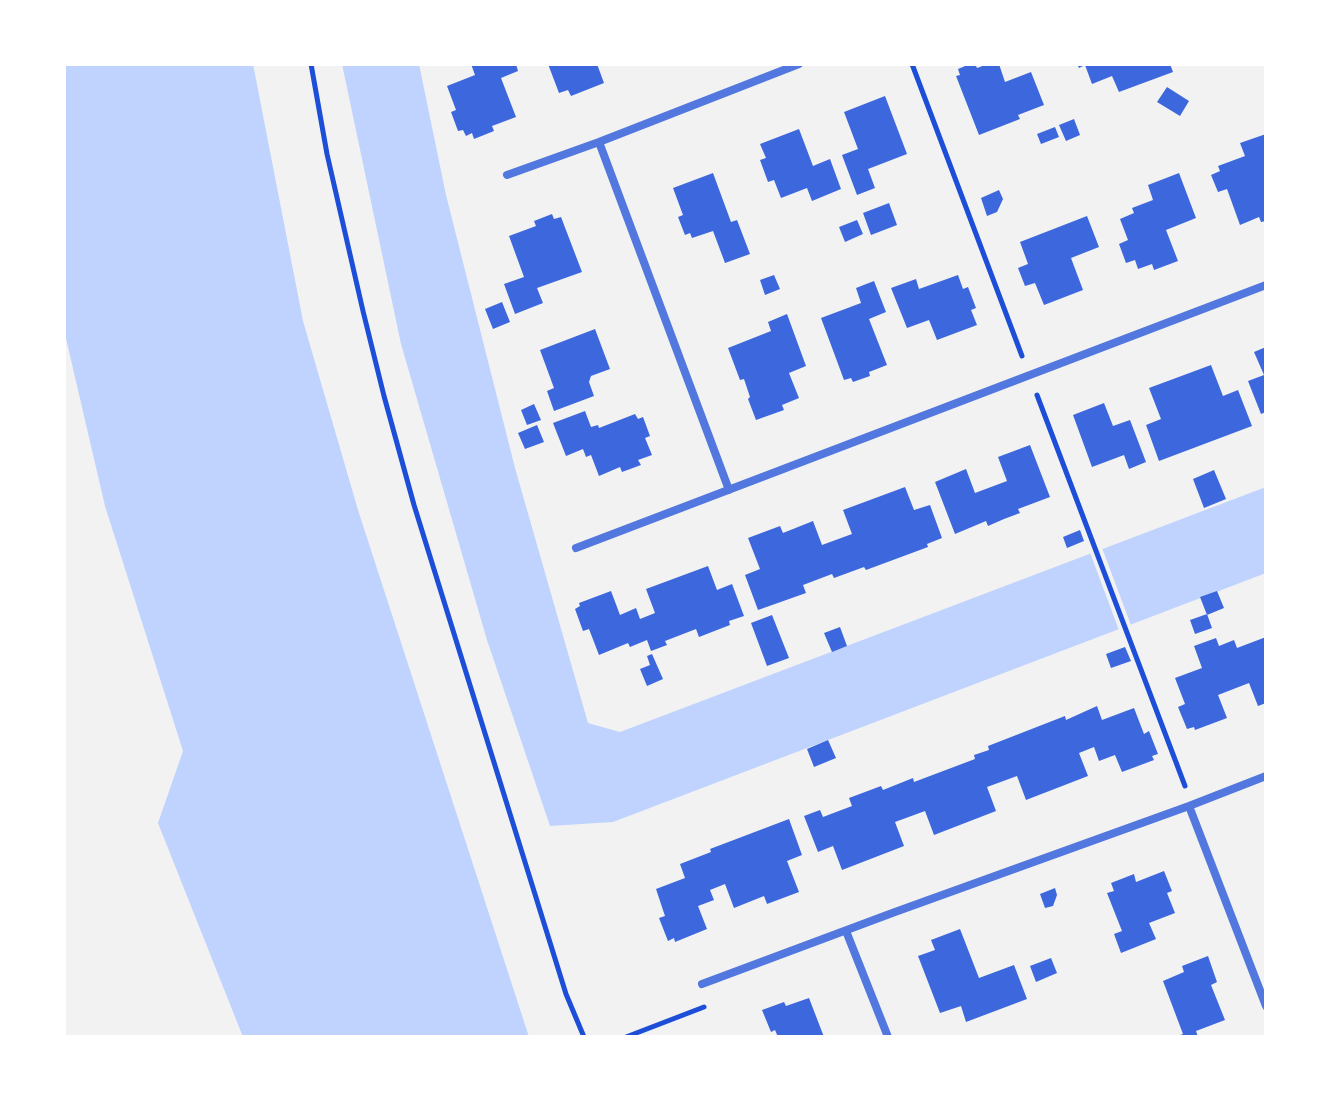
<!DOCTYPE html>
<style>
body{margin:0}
#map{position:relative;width:1330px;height:1101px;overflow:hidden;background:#f2f2f2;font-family:Commissioner,sans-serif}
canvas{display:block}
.frame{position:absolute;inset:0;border:66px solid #fff;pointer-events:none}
</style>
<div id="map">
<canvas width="1330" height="1101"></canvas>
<div class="frame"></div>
</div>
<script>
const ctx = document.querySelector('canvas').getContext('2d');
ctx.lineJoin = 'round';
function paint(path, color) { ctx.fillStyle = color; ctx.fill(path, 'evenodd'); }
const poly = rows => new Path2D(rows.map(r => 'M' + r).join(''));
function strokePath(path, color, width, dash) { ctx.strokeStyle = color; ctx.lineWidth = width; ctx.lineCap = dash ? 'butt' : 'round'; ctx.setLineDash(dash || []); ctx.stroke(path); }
paint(poly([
 [64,64,253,64,303,321,358,510,529,1037,243,1037,158,823,183,751,105,506,64,330],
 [342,64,419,64,446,195,515,468,588,723,620,732,1266,487,1266,573,613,822,550,826,487,640,401,344]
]), '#bfd3fe');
paint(poly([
 [1101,545,1132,628,1120,633,1089,550]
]), '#f2f2f2');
paint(poly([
 [471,64,516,64,518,71,501,78,516,117,492,126,494,131,474,139,472,133,466,136,463,130,458,131,451,112,456,110,447,86,475,75],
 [548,64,597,64,604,83,571,96,568,90,559,93],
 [970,64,975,64,977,68,988,64,999,64,1005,82,1031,72,1044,105,1018,115,1020,119,979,135,956,76,960,75,958,69],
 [1077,64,1170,64,1173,72,1119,92,1112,76,1092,84,1085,65,1079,68],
 [1167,87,1189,101,1180,116,1157,102],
 [885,96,907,154,868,169,875,188,857,195,842,155,858,149,844,112],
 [1074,119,1080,135,1066,141,1059,125],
 [1055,127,1059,137,1041,144,1037,134],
 [799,129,813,166,830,159,841,189,812,201,807,188,781,198,774,180,768,182,760,160,766,158,760,144],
 [1266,134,1266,221,1261,222,1259,217,1240,225,1227,189,1218,192,1211,175,1220,171,1218,166,1245,156,1240,143],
 [713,173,731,222,737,220,750,254,725,263,713,231,692,238,690,233,685,235,678,217,683,215,673,188],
 [1179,173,1196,218,1166,230,1178,261,1154,270,1152,264,1138,269,1135,260,1126,263,1119,244,1128,240,1120,219,1134,213,1132,208,1153,200,1148,185],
 [999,190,1003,199,997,212,987,216,981,198],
 [889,203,897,225,871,235,863,213],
 [552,214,554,219,561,217,582,272,537,288,543,303,515,314,504,284,524,277,509,236,536,226,534,221],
 [1087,216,1099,247,1071,258,1083,290,1044,305,1035,283,1025,286,1018,268,1028,264,1020,242],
 [857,220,863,234,845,242,839,227],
 [774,275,780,289,765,295,760,280],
 [958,275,963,289,968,287,976,308,971,310,977,325,937,340,929,320,907,328,891,288,916,279,919,289],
 [874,281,886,312,869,319,887,365,869,372,870,376,853,382,851,378,844,380,821,318,861,303,856,288],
 [502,302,510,322,493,329,485,309],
 [787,314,806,366,789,373,799,398,782,405,784,410,756,420,748,399,750,397,744,379,740,380,728,348,771,331,768,322],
 [595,329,610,369,591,376,589,382,594,396,554,411,547,391,554,388,540,350],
 [1266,347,1266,412,1261,414,1248,381,1264,375,1254,352],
 [1211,365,1223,396,1238,390,1252,426,1159,461,1146,425,1161,419,1149,388],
 [1104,403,1113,426,1130,420,1146,462,1129,469,1124,455,1092,467,1073,415],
 [534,404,541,420,527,425,521,410],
 [585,411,591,427,598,425,599,428,635,414,638,419,643,417,650,436,645,438,652,455,638,460,641,465,622,472,620,467,599,476,591,455,586,457,583,449,566,456,553,423],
 [537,425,544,442,525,449,518,433],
 [1030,445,1050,497,1018,509,1020,513,1004,519,988,526,986,521,955,534,935,482,966,469,975,493,1007,481,998,457],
 [1214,470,1226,499,1204,508,1193,479],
 [905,487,914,510,930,505,942,538,927,544,928,547,866,570,864,567,834,578,832,574,803,585,806,593,758,610,745,575,760,569,748,538,780,526,783,533,813,521,822,545,852,534,843,510],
 [1080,530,1084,541,1067,548,1063,537],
 [708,566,717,590,732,584,744,616,729,621,730,625,699,637,696,629,665,641,667,645,651,651,647,640,630,647,628,643,599,655,589,629,583,631,575,609,580,606,579,603,611,591,620,615,636,608,640,619,655,613,646,589],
 [1217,591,1224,608,1207,615,1200,597],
 [1207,614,1212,628,1195,634,1190,620],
 [772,615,789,658,767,666,751,623],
 [840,627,847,646,832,652,824,633],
 [1266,637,1266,703,1258,706,1249,683,1218,695,1227,718,1195,730,1194,727,1187,729,1178,707,1185,704,1175,678,1202,668,1194,646,1216,638,1219,646,1234,640,1237,648],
 [1125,647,1131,661,1111,668,1106,654],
 [652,654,663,679,647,686,640,669,650,665,647,656],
 [1097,706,1102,720,1134,708,1144,734,1149,731,1158,754,1152,756,1154,760,1122,772,1115,755,1099,761,1094,747,1079,753,1088,776,1026,800,1017,776,987,787,996,811,934,835,925,811,895,822,904,846,842,870,833,846,818,852,804,816,820,810,823,817,852,806,849,798,881,786,883,790,913,778,914,782,975,759,974,755,989,750,988,746,1065,716,1066,720],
 [828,740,836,758,814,767,807,749],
 [789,819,802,855,787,861,799,892,767,904,764,896,734,908,725,884,710,890,714,900,698,906,707,929,675,942,674,938,668,941,659,918,665,916,656,889,685,878,680,864,711,852,710,849],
 [1164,871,1172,891,1167,893,1175,913,1149,923,1156,939,1121,953,1114,934,1122,931,1107,893,1114,891,1111,883,1134,874,1136,882],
 [1055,888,1057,895,1053,906,1045,908,1040,894],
 [960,929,979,978,1014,965,1027,999,966,1022,961,1006,940,1013,918,956,935,950,931,940],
 [1208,956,1217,982,1211,985,1225,1020,1196,1031,1198,1037,1175,1037,1183,1034,1163,981,1184,972,1182,966],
 [1051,958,1057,973,1036,982,1030,966],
 [809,998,824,1037,778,1037,775,1030,771,1032,762,1010,784,1002,786,1006]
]), '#3d67dc');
strokePath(poly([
 [311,64,327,154,363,311,384,396,414,505,566,994,584,1037],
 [912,64,1022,356],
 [1037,395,1185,786],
 [626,1037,704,1007]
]), '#1d4ed8', 5);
strokePath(poly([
 [599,142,729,490],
 [507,175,599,142,799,64],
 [576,548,1266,285],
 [1189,806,1266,1006],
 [846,931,888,1037],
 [702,984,895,912,1189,806,1266,776]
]), '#5277de', 8);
</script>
